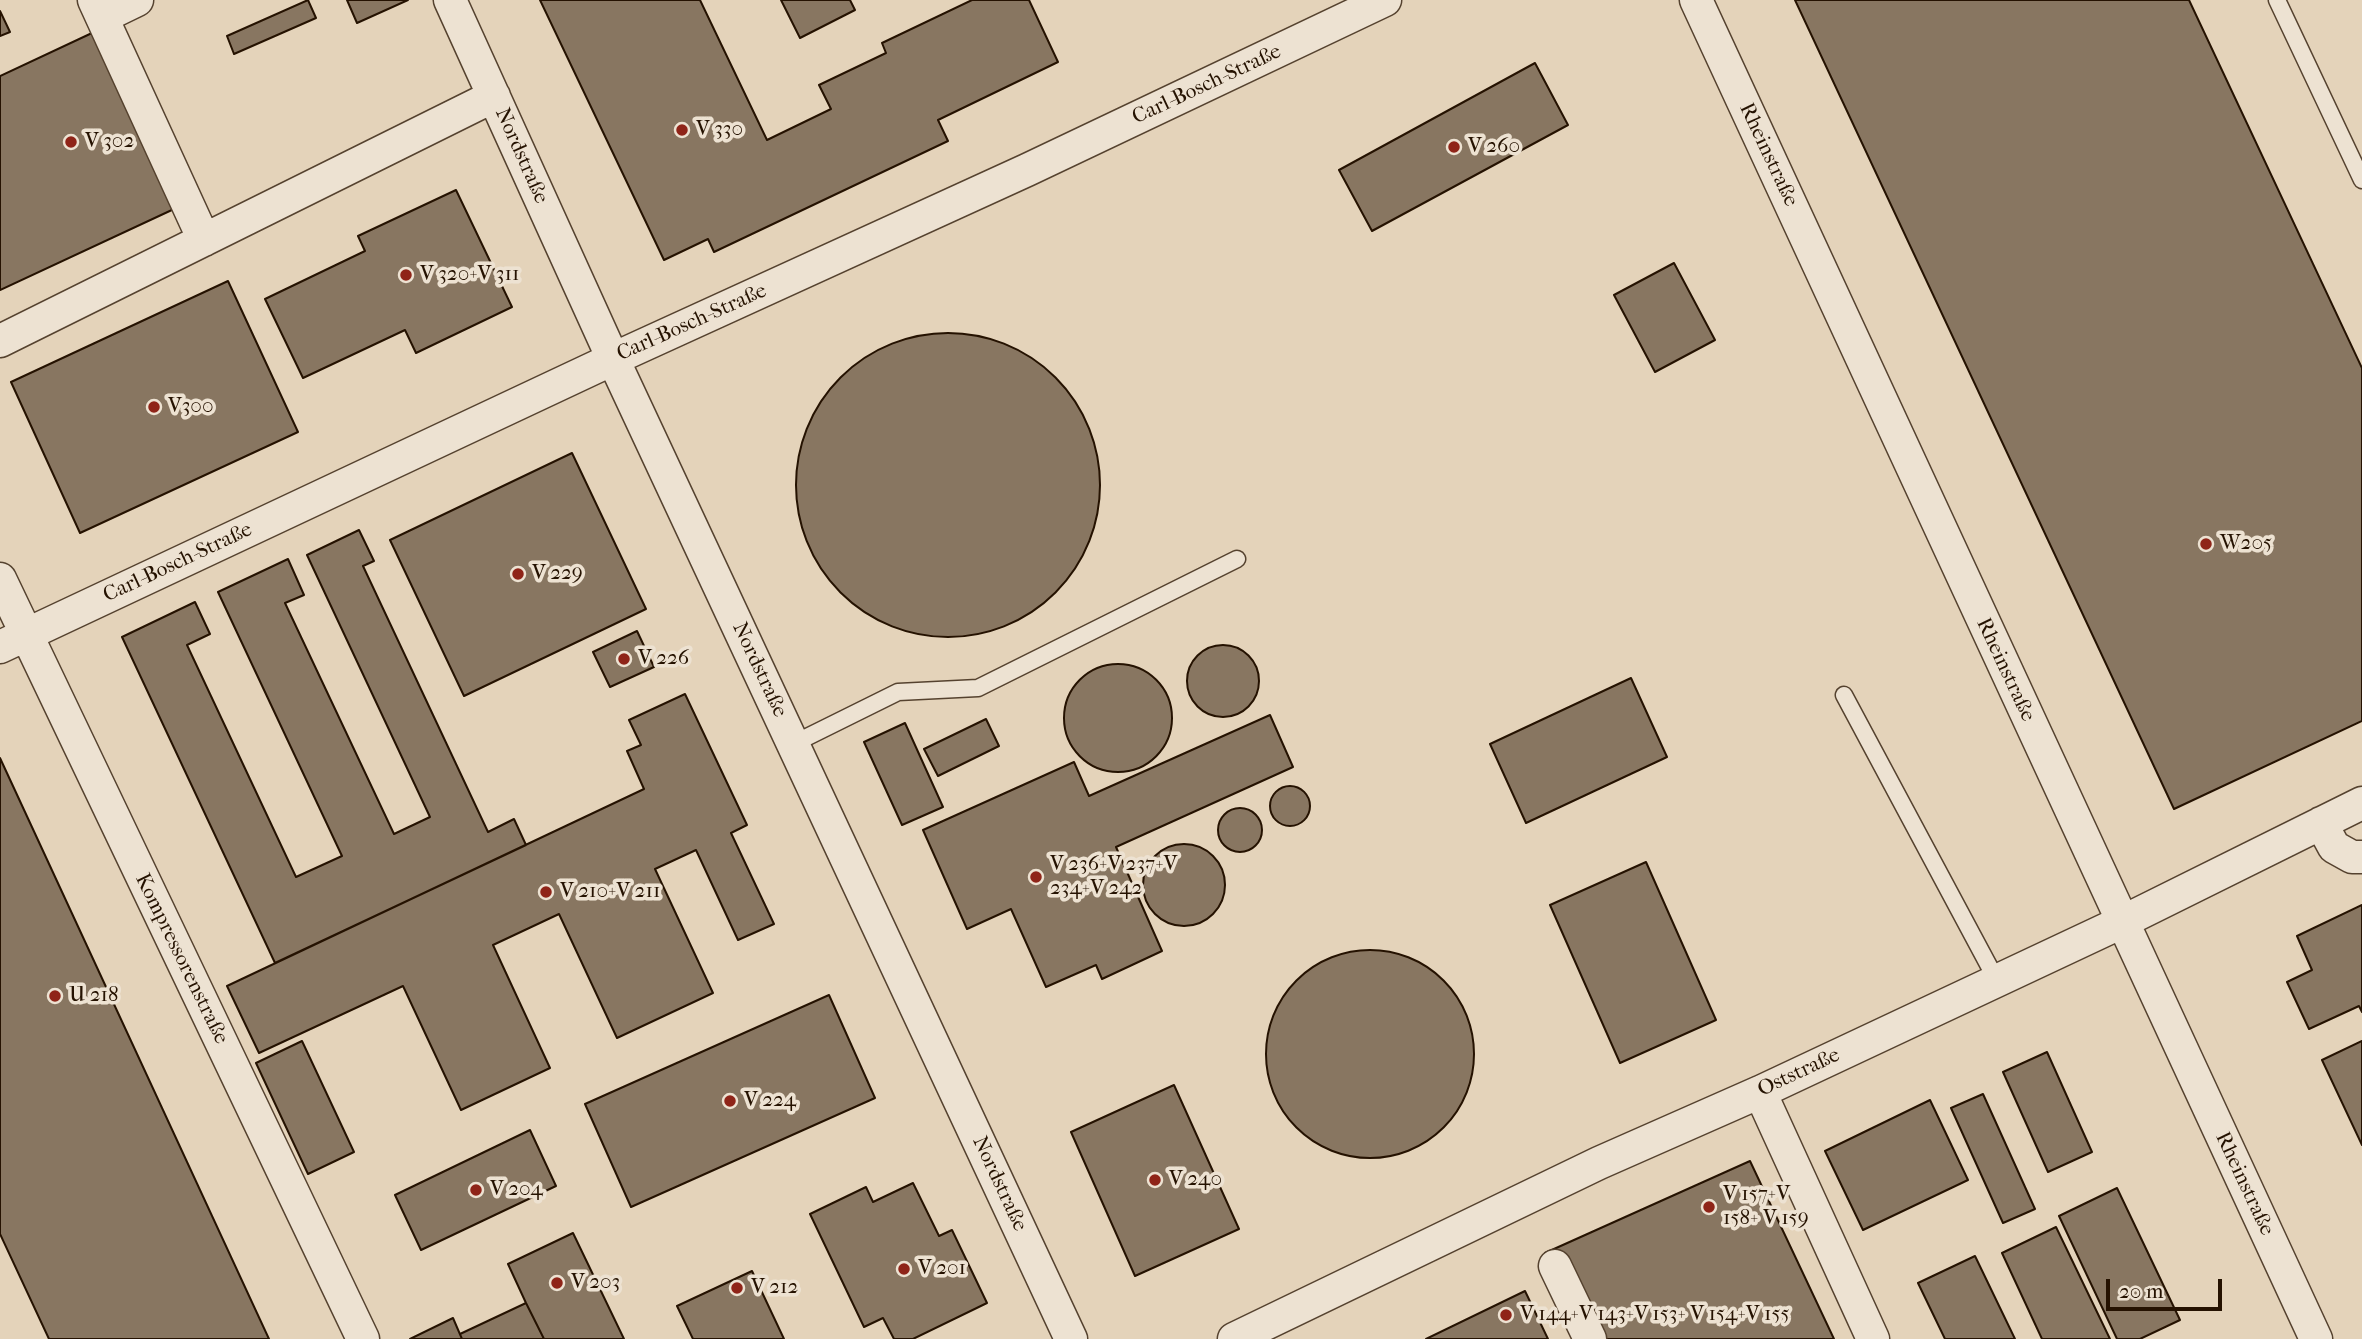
<!DOCTYPE html>
<meta charset="utf-8">
<style>
body{margin:0}
#map{position:relative;width:2362px;height:1339px;overflow:hidden;background:#e4d3ba;font-family:"IM FELL French Canon",serif}
canvas{display:block}
.scale{position:absolute;left:2106px;top:1279px;width:116px;height:32px;box-sizing:border-box;border:4px solid #251201;border-top:0;padding-left:9px;font-size:21px;line-height:24px;white-space:nowrap;color:#251201;-webkit-text-stroke:5px #ede2d2;paint-order:stroke}
</style>
<div id="map">
<canvas width="2362" height="1339"></canvas>
<div class="scale">20 m</div>
</div>
<script>
const ctx = document.querySelector('canvas').getContext('2d');
ctx.lineJoin = 'round';
function paint(path, color) { ctx.fillStyle = color; ctx.fill(path, 'evenodd'); }
const poly = rows => new Path2D(rows.map(r => 'M' + r).join(''));
function strokePath(path, color, width, dash) { ctx.strokeStyle = color; ctx.lineWidth = width; ctx.lineCap = dash ? 'butt' : 'round'; ctx.setLineDash(dash || []); ctx.stroke(path); }
function write(font, color, halo, rows, align = 'center') {
  ctx.font = font + ' "IM FELL French Canon",serif'; ctx.lineWidth = 7; ctx.setLineDash([]); ctx.textBaseline = 'middle'; ctx.strokeStyle = halo; ctx.fillStyle = color; for (const [text, x, y, turn = 0] of rows) {
    ctx.save(); ctx.translate(x, y); ctx.rotate((+turn || 0) * Math.PI / 180); ctx.textAlign = isNaN(turn) ? turn : align; if (halo) ctx.strokeText(text, 0, 0); ctx.fillText(text, 0, 0); ctx.restore();
  }
}
const building = poly([
 [308,0,316,18,234,54,227,36,308,0],
 [347,0,408,0,357,23,347,0],
 [540,0,700,0,767,140,831,109,819,85,886,53,882,43,972,0,1029,0,1058,62,938,120,948,141,714,252,708,239,664,260,540,0],
 [781,0,850,0,855,10,800,38,781,0],
 [1795,0,2189,0,2362,368,2362,721,2174,809,1795,0],
 [0,11,10,32,0,36,0,11],
 [92,33,174,209,0,290,0,76,92,33],
 [1535,63,1568,125,1372,231,1339,170,1535,63],
 [456,190,512,307,416,353,405,330,303,378,265,299,365,251,358,236,456,190],
 [1674,263,1715,340,1655,372,1614,295,1674,263],
 [228,281,298,432,80,533,11,382,228,281],
 '796 485a152 152 0 1 1 304 0a152 152 0 1 1-304 0Z',
 [572,453,646,609,464,696,390,540,572,453],
 [359,530,374,561,363,566,488,832,514,819,526,845,275,963,122,637,195,602,210,634,187,645,296,877,342,856,218,592,288,559,304,595,285,603,394,834,430,817,307,555,359,530],
 [637,631,654,667,610,687,593,652,637,631],
 '1187 681a36 36 0 1 1 72 0a36 36 0 1 1-72 0Z',
 '1064 718a54 54 0 1 1 108 0a54 54 0 1 1-108 0Z',
 [1631,678,1667,757,1526,823,1490,744,1631,678],
 [685,694,747,825,731,833,774,924,738,940,696,850,655,869,713,993,617,1038,559,914,493,945,550,1068,461,1110,403,986,259,1053,227,986,644,789,627,751,641,745,629,720,685,694],
 [1270,715,1293,767,1116,847,1162,951,1102,979,1096,965,1046,987,1011,909,967,929,923,830,1074,762,1089,796,1270,715],
 [986,719,999,746,938,776,924,749,986,719],
 [905,723,943,807,902,825,864,742,905,723],
 [0,758,269,1339,49,1339,0,1234,0,758],
 '1270 806a20 20 0 1 1 40 0a20 20 0 1 1-40 0Z',
 '1218 830a22 22 0 1 1 44 0a22 22 0 1 1-44 0Z',
 '1143 885a41 41 0 1 1 82 0a41 41 0 1 1-82 0Z',
 [1646,862,1716,1020,1620,1063,1550,905,1646,862],
 [2362,905,2362,1012,2359,1006,2309,1029,2287,982,2312,970,2297,936,2362,905],
 '1266 1054a104 104 0 1 1 208 0a104 104 0 1 1-208 0Z',
 [829,995,875,1098,631,1207,585,1104,829,995],
 [302,1041,354,1152,308,1174,256,1063,302,1041],
 [2362,1041,2362,1145,2322,1060,2362,1041],
 [2047,1052,2092,1152,2048,1172,2003,1072,2047,1052],
 [1174,1085,1239,1229,1135,1276,1071,1132,1174,1085],
 [1983,1094,2035,1209,2003,1223,1951,1108,1983,1094],
 [1930,1100,1968,1180,1863,1230,1825,1151,1930,1100],
 [530,1130,556,1186,421,1250,395,1195,530,1130],
 [1750,1161,1834,1339,1585,1339,1545,1253,1750,1161],
 [913,1183,939,1236,952,1230,987,1303,913,1339,894,1339,883,1318,864,1327,810,1214,866,1187,873,1202,913,1183],
 [2117,1188,2180,1320,2140,1339,2117,1339,2059,1216,2117,1188],
 [2056,1227,2110,1339,2042,1339,2002,1253,2056,1227],
 [573,1233,624,1339,544,1339,526,1303,508,1264,573,1233],
 [1975,1256,2015,1339,1945,1339,1918,1283,1975,1256],
 [752,1271,784,1339,693,1339,677,1306,752,1271],
 [1525,1291,1548,1339,1426,1339,1525,1291],
 [526,1303,544,1339,462,1339,460,1334,526,1303],
 [453,1318,462,1339,410,1339,453,1318]
]);
paint(building, '#887661');
strokePath(building, '#251201', 2);
const service = poly([
 [2277,0,2362,180],
 [1844,695,1997,981],
 [793,744,898,692,978,688,1237,559]
]);
const minor = poly([
 [94,0,204,240],
 [450,0,613,359,1071,1339],
 [1696,0,2316,1339],
 [102,17,137,0],
 [0,341,494,96],
 [0,579,363,1339],
 [0,647,613,359,1027,170,1385,0],
 [2321,823,2334,847,2352,857,2362,857],
 [1760,1092,1873,1339],
 [1555,1266,1590,1339],
 [1234,1339,1599,1163,1760,1092,2122,922,2362,803]
]);
strokePath(service, '#55422f', 19);
strokePath(minor, '#55422f', 35);
strokePath(service, '#ede2d2', 16);
strokePath(minor, '#ede2d2', 32);
for (const [x, y, r, color] of [
 [682,130,7,"#8f2418"],
 [71,142,7,"#8f2418"],
 [1454,147,7,"#8f2418"],
 [406,275,7,"#8f2418"],
 [154,407,7,"#8f2418"],
 [2206,544,7,"#8f2418"],
 [518,574,7,"#8f2418"],
 [624,659,7,"#8f2418"],
 [1036,877,7,"#8f2418"],
 [546,892,7,"#8f2418"],
 [55,996,7,"#8f2418"],
 [730,1101,7,"#8f2418"],
 [1155,1180,7,"#8f2418"],
 [476,1190,7,"#8f2418"],
 [1709,1207,7,"#8f2418"],
 [904,1269,7,"#8f2418"],
 [557,1283,7,"#8f2418"],
 [737,1288,7,"#8f2418"],
 [1506,1315,7,"#8f2418"]
]) { const dot = new Path2D(); dot.arc(x, y, r, 0, 2 * Math.PI); ctx.fillStyle = color; ctx.fill(dot); strokePath(dot, '#ede2d2', 2.5); }
write('21px', '#251201', '#ede2d2', [
 ["Carl-Bosch-Straße",1207,85,-25],
 ["Rheinstraße",1768,155,65],
 ["Nordstraße",521,156,66],
 ["Carl-Bosch-Straße",692,323,-24],
 ["Carl-Bosch-Straße",178,563,-25],
 ["Nordstraße",759,670,65],
 ["Rheinstraße",2005,670,65],
 ["Kompressorenstraße",181,959,64],
 ["Oststraße",1799,1073,-25],
 ["Nordstraße",999,1184,65],
 ["Rheinstraße",2244,1184,65]
]);
write('21px', '#251201', '#ede2d2', [
 ["V 330",696,130],
 ["V 302",85,142],
 ["V 260",1468,147],
 ["V 320+V 311",420,275],
 ["V300",168,407],
 ["W205",2220,544],
 ["V 229",532,574],
 ["V 226",638,659],
 ["V 236+V 237+V",1050,865],
 ["234+V 242",1050,889],
 ["V 210+V 211",560,892],
 ["U 218",69,996],
 ["V 224",744,1101],
 ["V 240",1169,1180],
 ["V 204",490,1190],
 ["V 157+V",1723,1195],
 ["158+ V 159",1723,1219],
 ["V 201",918,1269],
 ["V 203",571,1283],
 ["V 212",751,1288],
 ["V 144+V 143+V 153+ V 154+V 155",1520,1315]
], 'left');
</script>
